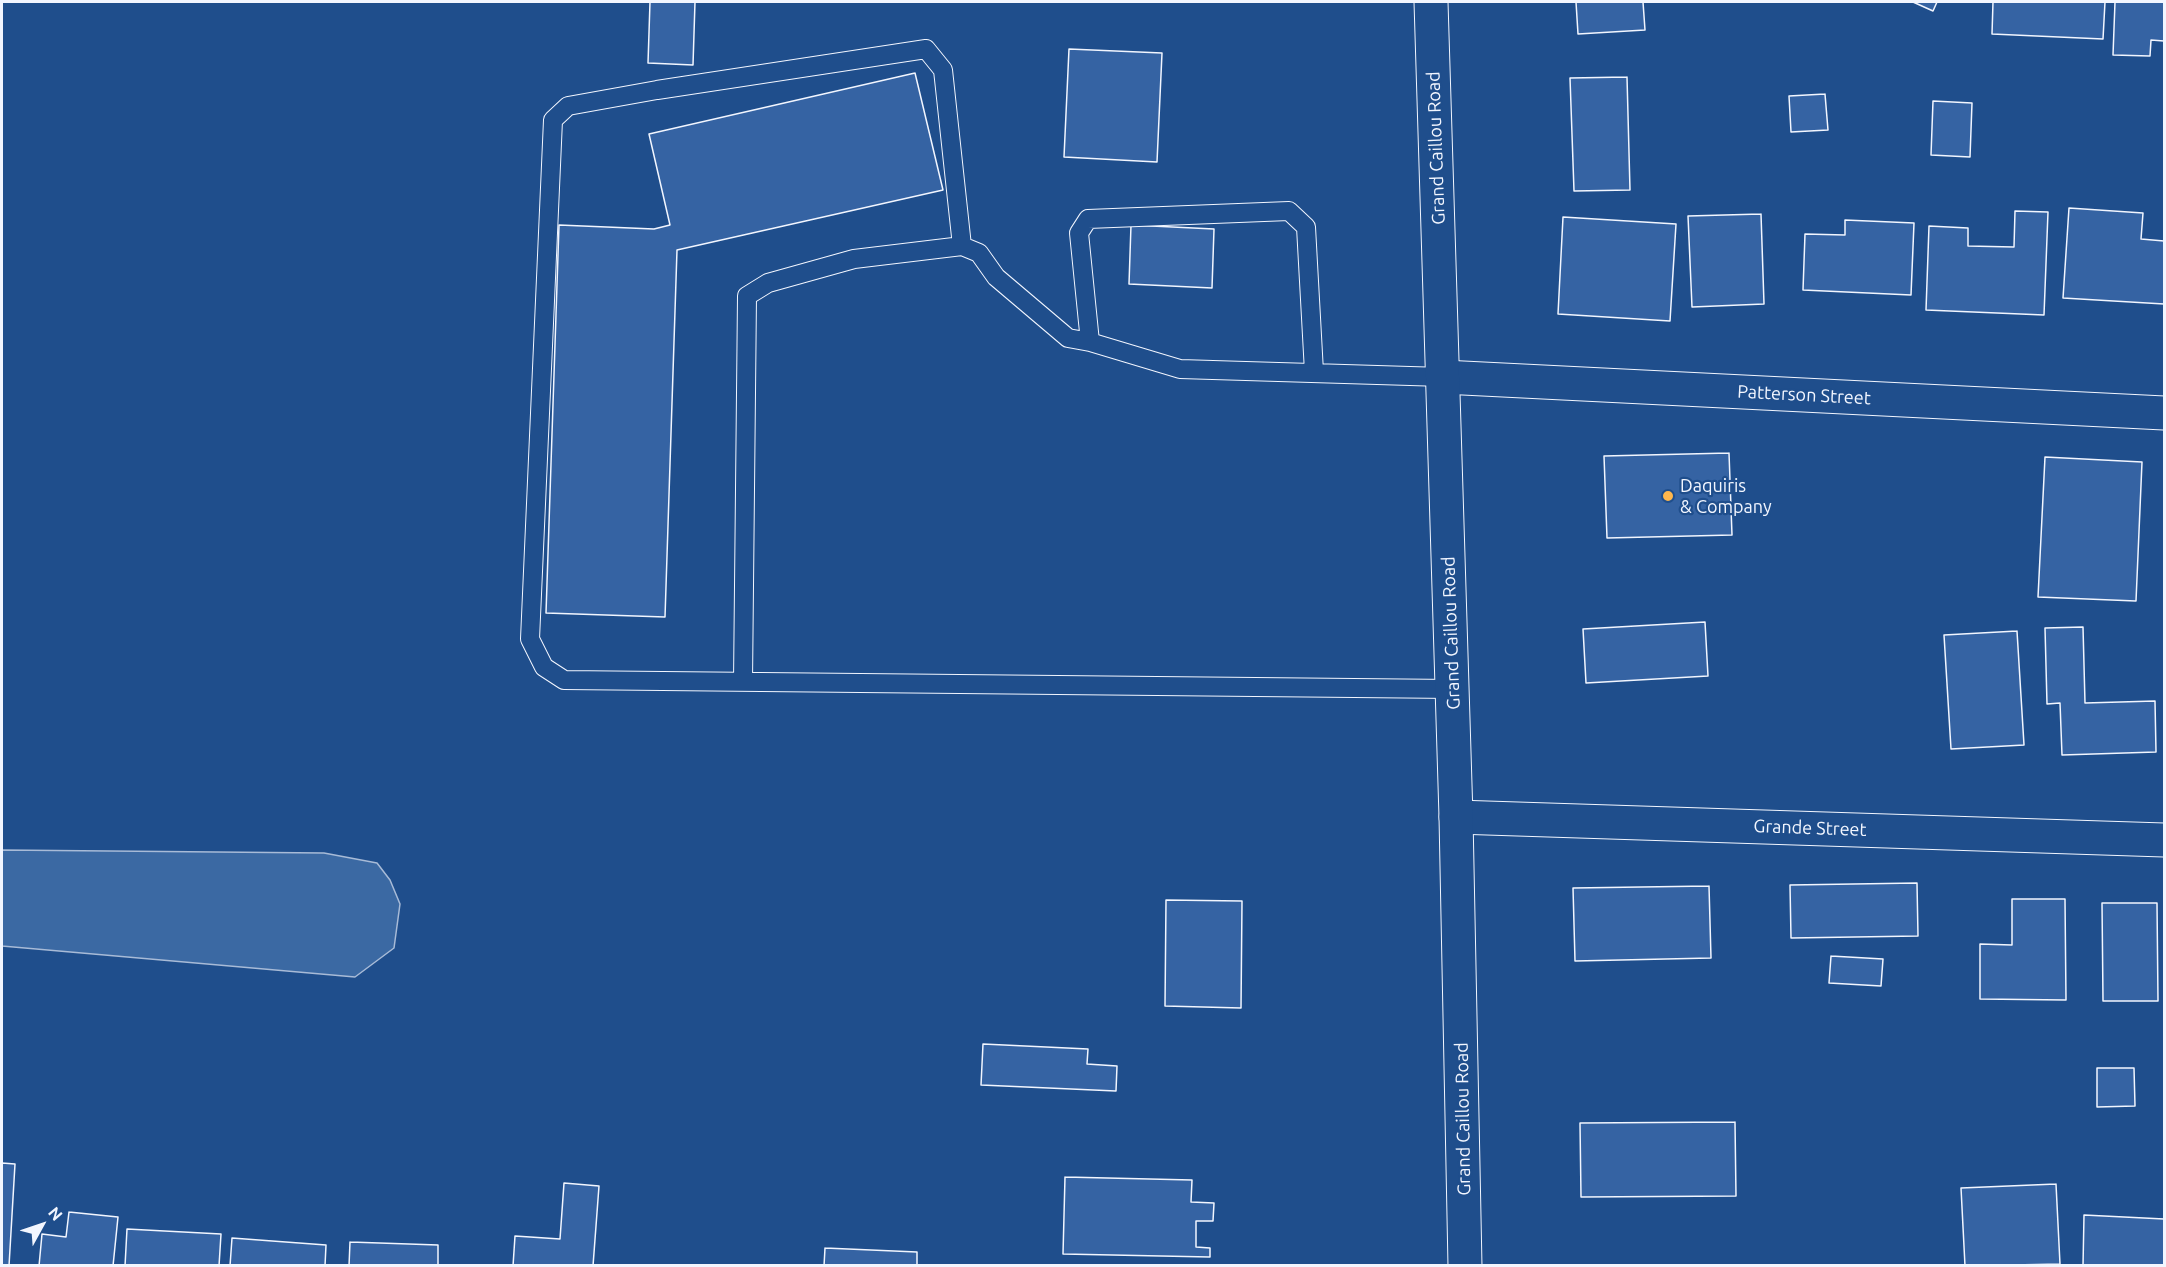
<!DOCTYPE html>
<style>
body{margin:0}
#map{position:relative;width:2166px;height:1267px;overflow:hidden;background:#1f4e8c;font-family:Ubuntu,sans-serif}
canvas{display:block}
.frame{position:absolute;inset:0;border:3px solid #f2f6ff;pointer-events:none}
.north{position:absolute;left:12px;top:1195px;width:60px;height:60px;-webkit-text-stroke:4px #1f4e8c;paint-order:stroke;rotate:50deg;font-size:16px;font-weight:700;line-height:24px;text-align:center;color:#f2f6ff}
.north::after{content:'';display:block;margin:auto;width:21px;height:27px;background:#f2f6ff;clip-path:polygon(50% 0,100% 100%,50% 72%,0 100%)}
</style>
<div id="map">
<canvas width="2166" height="1267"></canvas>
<div class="frame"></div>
<div class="north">N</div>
</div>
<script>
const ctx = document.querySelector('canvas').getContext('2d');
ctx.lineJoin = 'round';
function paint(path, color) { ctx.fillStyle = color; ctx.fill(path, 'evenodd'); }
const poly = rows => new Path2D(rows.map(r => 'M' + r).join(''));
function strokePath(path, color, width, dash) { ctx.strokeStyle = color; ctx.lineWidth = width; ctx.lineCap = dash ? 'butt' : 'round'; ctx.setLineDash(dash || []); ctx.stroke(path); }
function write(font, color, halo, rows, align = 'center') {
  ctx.font = font + ' Ubuntu,sans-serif'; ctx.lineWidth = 4.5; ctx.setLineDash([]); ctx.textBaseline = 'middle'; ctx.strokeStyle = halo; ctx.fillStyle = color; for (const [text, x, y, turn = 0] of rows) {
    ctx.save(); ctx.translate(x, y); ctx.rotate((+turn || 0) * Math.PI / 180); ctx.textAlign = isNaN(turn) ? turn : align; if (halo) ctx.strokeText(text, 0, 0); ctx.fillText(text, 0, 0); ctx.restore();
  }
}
const water = poly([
 [2,850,324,853,377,863,390,880,400,904,394,948,355,977,2,946,2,850]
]);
paint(water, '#3b69a3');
strokePath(water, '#a8bbd7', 1.5);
const building = poly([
 [650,2,695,2,693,65,648,63,650,2],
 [1576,2,1643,2,1645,30,1578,34,1576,2],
 [1913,2,1937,2,1933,11,1913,2],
 [1993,2,2105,2,2103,39,1992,34,1993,2],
 [2115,2,2164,2,2164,41,2151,40,2150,56,2113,55,2115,2],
 [1069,49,1162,53,1157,162,1064,157,1069,49],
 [915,73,943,190,677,250,665,617,546,613,559,225,654,229,670,225,649,134,915,73],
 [1627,77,1630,190,1574,191,1570,78,1627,77],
 [1825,94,1828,130,1791,132,1789,96,1825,94],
 [1933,101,1972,103,1970,157,1931,155,1933,101],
 [2069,208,2143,213,2141,239,2164,241,2164,304,2063,298,2069,208],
 [2015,211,2048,212,2044,315,1926,310,1929,226,1968,228,1968,246,2014,247,2015,211],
 [1761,214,1764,304,1692,307,1688,216,1761,214],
 [1563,217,1676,224,1670,321,1558,314,1563,217],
 [1845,220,1914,223,1911,295,1803,290,1805,234,1845,235,1845,220],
 [1131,225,1214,229,1212,288,1129,284,1131,225],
 [1729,453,1732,535,1607,538,1604,456,1729,453],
 [2045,457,2142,462,2136,601,2038,597,2045,457],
 [1705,622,1708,676,1586,683,1583,629,1705,622],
 [2083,627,2085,703,2155,701,2156,752,2062,755,2060,703,2047,704,2045,628,2083,627],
 [2017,631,2024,745,1951,749,1944,635,2017,631],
 [1917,883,1918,936,1791,938,1790,885,1917,883],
 [1709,886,1711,958,1575,961,1573,888,1709,886],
 [2012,899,2065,899,2066,1000,1980,999,1980,944,2012,945,2012,899],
 [1166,900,1242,901,1241,1008,1165,1006,1166,900],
 [2102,903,2157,903,2158,1001,2103,1001,2102,903],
 [1831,956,1883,959,1881,986,1829,983,1831,956],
 [983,1044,1088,1049,1087,1064,1117,1066,1116,1091,981,1085,983,1044],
 [2097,1068,2134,1068,2135,1106,2097,1107,2097,1068],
 [1735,1122,1736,1196,1581,1197,1580,1123,1735,1122],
 [2,1163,15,1164,9,1266,2,1266,2,1163],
 [1065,1177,1192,1180,1191,1202,1214,1203,1213,1221,1196,1221,1196,1247,1210,1248,1210,1257,1063,1254,1065,1177],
 [564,1183,599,1186,593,1266,513,1266,515,1236,560,1239,564,1183],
 [2056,1184,2060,1264,1965,1266,1961,1188,2056,1184],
 [69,1212,118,1217,113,1266,39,1266,42,1234,66,1237,69,1212],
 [2084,1215,2164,1219,2164,1266,2083,1266,2084,1215],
 [127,1229,221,1234,219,1266,125,1266,127,1229],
 [232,1238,326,1245,325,1266,230,1266,232,1238],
 [350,1242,438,1245,438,1266,349,1266,350,1242],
 [825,1248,917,1252,917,1266,824,1266,825,1248]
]);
paint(building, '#3563a3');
strokePath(building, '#f2f6ff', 1.5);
const lane = poly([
 [962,246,943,70,926,49,657,90,568,106,553,120,530,639,544,667,564,680,1453,689],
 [1090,342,1079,233,1088,219,1289,211,1306,227,1314,372],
 [743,682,747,296,768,283,854,259,962,246,979,253,996,277,1068,338,1090,342,1180,369,1443,377]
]);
const street = poly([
 [1443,377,2164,413],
 [1456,817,2164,840]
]);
const secondary = poly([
 [1431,2,1456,817,1465,1266]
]);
strokePath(lane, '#f2f6ff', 20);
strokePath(street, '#f2f6ff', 35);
strokePath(secondary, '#f2f6ff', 35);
strokePath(lane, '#1f4e8c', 18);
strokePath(street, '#1f4e8c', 33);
strokePath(secondary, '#1f4e8c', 33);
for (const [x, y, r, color] of [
 [1668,496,6,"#ffb74d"]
]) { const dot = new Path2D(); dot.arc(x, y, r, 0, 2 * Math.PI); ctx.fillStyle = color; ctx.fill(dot); strokePath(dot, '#1f4e8c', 2); }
write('18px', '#f2f6ff', '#1f4e8c', [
 ["Grand Caillou Road",1436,148,-92],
 ["Patterson Street",1804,395,3],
 ["Grand Caillou Road",1451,633,-92],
 ["Grande Street",1810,828,2],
 ["Grand Caillou Road",1463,1119,-91]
]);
write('18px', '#f2f6ff', '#1f4e8c', [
 ["Daquiris",1680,486],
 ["& Company",1680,507]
], 'left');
</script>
